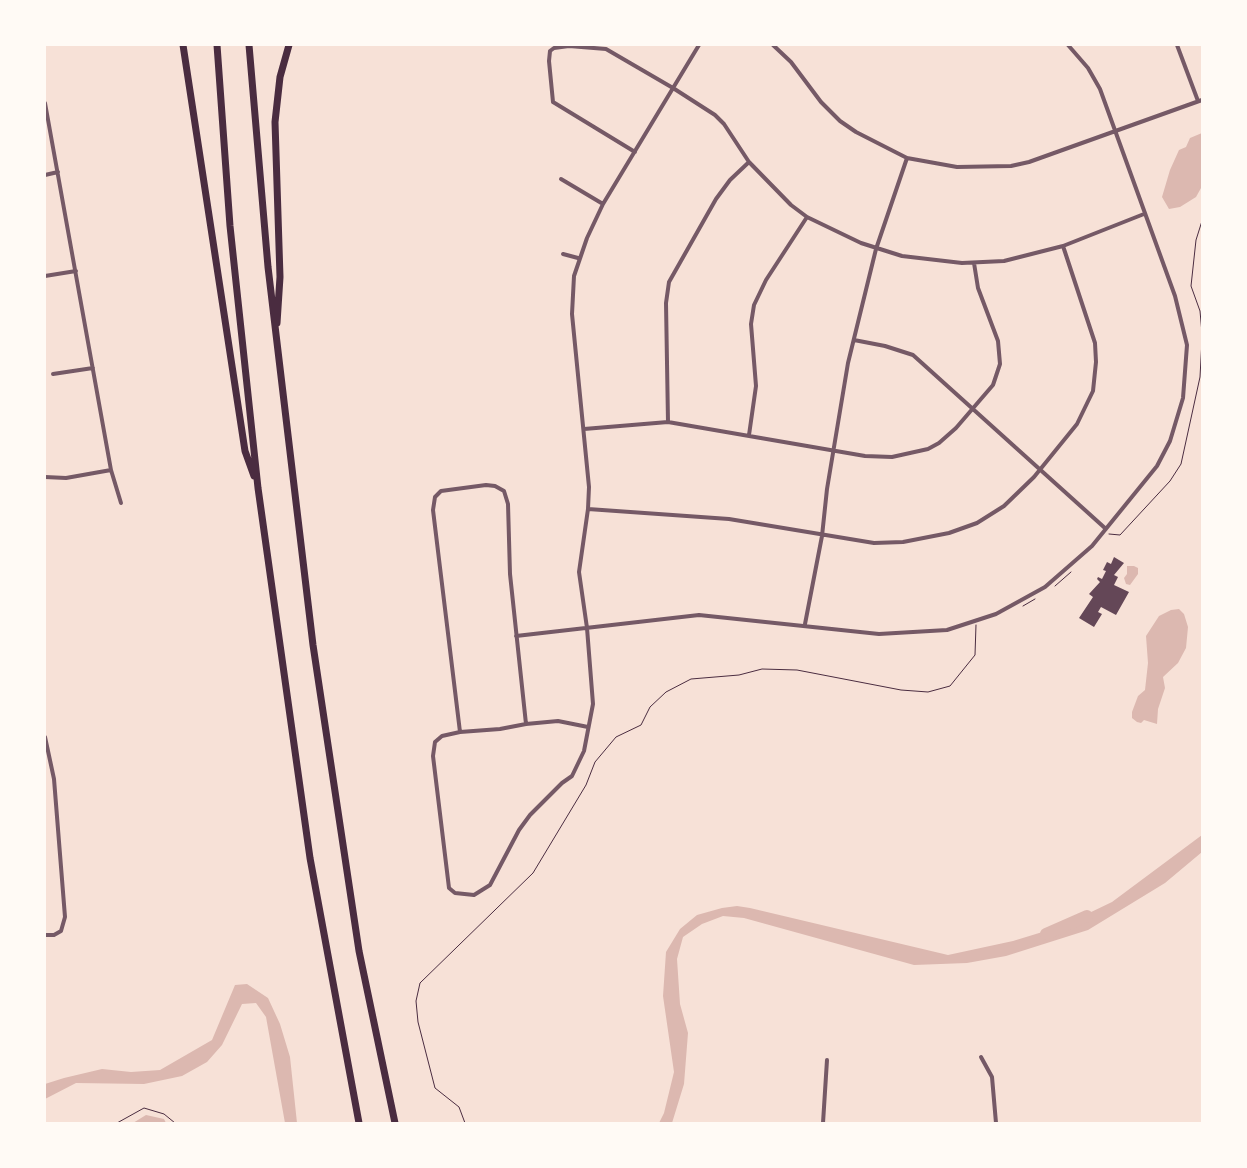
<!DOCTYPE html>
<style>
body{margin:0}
#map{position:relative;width:1247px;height:1168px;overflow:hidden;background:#f7e1d7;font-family:"Source Serif 4",serif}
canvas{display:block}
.frame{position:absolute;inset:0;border:46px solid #fffaf5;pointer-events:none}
</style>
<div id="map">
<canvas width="1247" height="1168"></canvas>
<div class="frame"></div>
</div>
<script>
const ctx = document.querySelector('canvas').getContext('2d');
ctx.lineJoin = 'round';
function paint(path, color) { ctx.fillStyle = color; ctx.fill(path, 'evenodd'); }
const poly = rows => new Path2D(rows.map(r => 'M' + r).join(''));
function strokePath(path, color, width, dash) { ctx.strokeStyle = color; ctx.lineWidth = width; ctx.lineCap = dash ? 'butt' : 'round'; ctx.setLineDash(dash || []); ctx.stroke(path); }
paint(poly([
 [1202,133,1201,188,1196,197,1180,207,1169,209,1162,197,1170,170,1179,150,1186,147,1190,138],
 [1134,566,1138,568,1138,574,1130,585,1126,584,1124,578,1127,574,1127,566],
 [1179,609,1184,614,1188,627,1186,648,1178,663,1163,677,1165,688,1158,709,1157,724,1144,720,1141,723,1137,722,1132,718,1132,712,1138,696,1145,690,1148,663,1146,636,1159,616,1171,610],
 [1202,835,1202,852,1165,883,1088,930,1006,956,967,963,914,965,744,918,723,916,702,924,683,937,677,959,680,1004,688,1033,684,1084,672,1123,659,1123,664,1113,674,1072,663,996,666,952,680,929,697,915,722,908,737,906,750,908,948,955,1013,941,1062,926,1112,902],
 [247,984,268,998,280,1024,290,1057,297,1123,285,1123,266,1017,256,1003,242,1004,222,1045,207,1062,182,1076,144,1084,76,1083,45,1099,45,1084,64,1078,102,1069,131,1072,160,1070,212,1040,235,985],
 [146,1115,164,1119,166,1123,133,1123]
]), '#dcb8b0');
strokePath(poly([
 [1046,934,1087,916]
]), '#dcb8b0', 12);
paint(poly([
 [1114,557,1124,563,1114,575,1118,577,1114,585,1129,592,1116,615,1101,607,1098,612,1102,614,1094,627,1079,618,1093,597,1089,594,1100,582,1097,579,1098,577,1102,579,1106,571,1103,570,1107,562,1111,564]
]), '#644757');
strokePath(poly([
 [1202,221,1196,240,1191,286,1200,311,1202,333],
 [1109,534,1120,535,1170,481,1181,464,1200,377,1202,340],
 [1055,586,1071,572],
 [1023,606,1035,599],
 [45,1123,62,1123],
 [117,1123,144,1108,164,1114,175,1123],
 [465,1123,459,1107,435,1088,418,1022,416,1001,420,983,533,873,586,785,595,762,616,737,641,725,650,707,666,692,691,679,739,675,762,669,797,670,901,690,928,692,950,686,975,655,976,625]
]), '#4a2c40', 1);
strokePath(poly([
 [773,45,791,62,821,102,840,121,856,132,907,158,957,167,1011,166,1029,162,1202,100],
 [1177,45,1198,101],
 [45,103,111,470,121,503],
 [635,152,553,102,549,61,550,51,554,48,569,46,606,49,673,88,715,115,724,124,749,162,791,205,807,217,861,243,902,256,962,263,1004,261,1063,246,1144,214],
 [45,175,58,172],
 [561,179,603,204],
 [563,254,578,258],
 [45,276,76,271],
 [854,340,885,346,913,355,1106,529],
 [53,374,93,368],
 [668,422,666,303,669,282,716,199,730,180,749,162],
 [584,429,668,422,865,456,892,457,928,449,939,443,956,428,993,385,1000,364,998,341,978,288,974,263],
 [749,435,756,386,751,324,754,305,766,280,807,217],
 [45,477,66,478,111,470],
 [588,509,729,519,874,543,903,542,949,533,977,523,1004,506,1034,477,1077,424,1093,391,1096,362,1095,343,1063,246],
 [805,624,822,536,827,489,848,363,876,249,907,158],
 [516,636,699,615,879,634,947,630,996,614,1045,587,1092,546,1157,466,1170,441,1183,398,1187,345,1175,296,1100,89,1088,68,1068,45],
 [588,727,558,721,526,724,500,729,460,732,442,736,435,742,433,756,449,888,455,893,474,895,490,885,519,830,530,815,562,783,572,776,584,751,593,704,587,628,579,572,588,509,589,487,572,314,574,276,587,238,603,204,699,45],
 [460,732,433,510,435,497,441,491,486,485,495,486,504,491,508,504,510,574,526,724],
 [45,737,54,779,65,917,61,931,54,935,45,935],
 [981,1057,992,1077,996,1123],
 [823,1123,827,1060]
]), '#755966', 4);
strokePath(poly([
 [183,45,245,451,254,476],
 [217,45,230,226,258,488,310,858,359,1123],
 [249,45,268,267,313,645,359,951,395,1123],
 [277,323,280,277,275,122,280,77,289,45]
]), '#4a2c40', 7);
</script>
